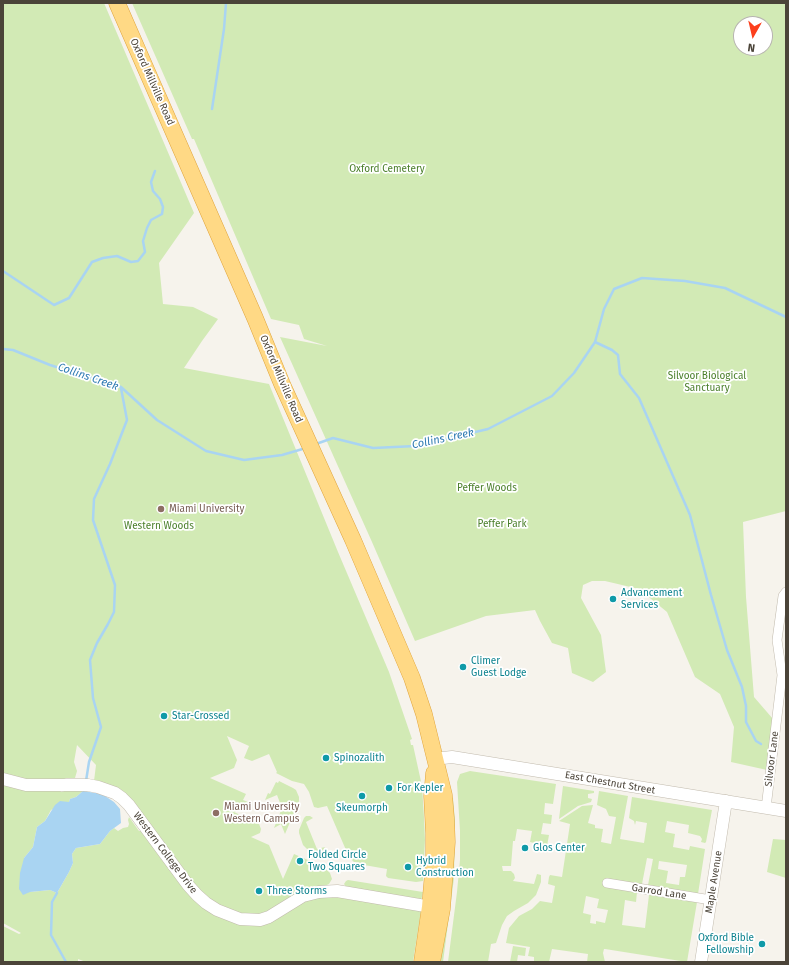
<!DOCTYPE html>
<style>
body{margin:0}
#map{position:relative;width:789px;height:965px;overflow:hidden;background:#f6f3ec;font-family:"Fira Sans",sans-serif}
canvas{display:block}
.frame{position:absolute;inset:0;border:4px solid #4b4439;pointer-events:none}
.north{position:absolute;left:733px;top:16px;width:40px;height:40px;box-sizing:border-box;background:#fff;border:1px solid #b7b4b0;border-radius:50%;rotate:188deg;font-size:11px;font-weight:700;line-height:16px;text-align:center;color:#4b4439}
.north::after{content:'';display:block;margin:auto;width:14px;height:18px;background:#fc3f1d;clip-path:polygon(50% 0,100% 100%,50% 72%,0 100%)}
</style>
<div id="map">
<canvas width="789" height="965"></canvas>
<div class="frame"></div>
<div class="north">N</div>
</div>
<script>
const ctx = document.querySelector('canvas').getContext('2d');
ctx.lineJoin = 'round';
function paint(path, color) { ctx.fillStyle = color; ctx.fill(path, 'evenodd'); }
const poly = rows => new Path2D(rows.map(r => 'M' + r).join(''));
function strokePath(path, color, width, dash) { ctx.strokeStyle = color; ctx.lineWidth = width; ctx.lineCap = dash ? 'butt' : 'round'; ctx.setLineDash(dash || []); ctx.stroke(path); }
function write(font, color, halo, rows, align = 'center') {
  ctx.font = font + ' "Fira Sans",sans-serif'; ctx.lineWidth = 3.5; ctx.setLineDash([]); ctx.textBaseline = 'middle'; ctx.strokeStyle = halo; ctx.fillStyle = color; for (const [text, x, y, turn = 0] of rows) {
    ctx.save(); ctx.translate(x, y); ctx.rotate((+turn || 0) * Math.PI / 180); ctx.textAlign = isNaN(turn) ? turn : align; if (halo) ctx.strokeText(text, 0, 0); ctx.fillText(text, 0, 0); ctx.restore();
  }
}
paint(poly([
 [3,3,104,3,194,213,159,263,163,304,193,307,218,319,202,341,184,368,269,384,338,552,389,672,412,739,410,740,411,745,413,745,422,786,424,817,425,840,423,881,416,882,388,878,386,876,387,869,364,865,354,862,349,857,327,806,318,808,314,807,309,792,304,784,292,781,276,773,277,772,269,754,252,761,244,758,249,746,227,736,237,760,234,768,210,778,246,794,243,800,248,802,246,807,234,812,259,824,261,829,260,833,251,837,269,845,283,879,294,854,324,867,330,873,332,879,329,884,266,914,247,916,219,906,194,886,129,797,94,781,96,765,77,745,74,762,77,771,75,778,66,778,61,781,27,780,3,774],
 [132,3,786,3,786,511,743,522,746,597,754,697,773,719,767,770,731,762,734,727,720,694,695,677,667,612,639,589,605,581,592,581,583,585,581,598,601,635,606,672,593,682,572,673,568,648,552,643,540,621,535,610,486,616,415,641,372,542,280,337,327,346,304,339,299,325,271,319,194,139,192,139],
 [741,24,765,24,765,48,741,48],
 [470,771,556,784,553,804,545,803,544,814,552,815,551,824,543,823,541,834,549,835,547,846,530,842,532,831,517,829,515,841,513,841,511,866,502,866,503,871,511,871,514,874,515,878,513,881,534,884,537,874,541,875,541,882,536,895,528,903,514,911,507,916,502,925,496,943,491,944,488,962,448,962,457,892,460,860,460,831,457,782,460,774],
 [279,781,293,788,296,790,299,797,299,801,285,834,281,824,274,828,282,808,277,795,265,800,268,793,270,794,276,782,278,783],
 [3,784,60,790,61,792,68,790,83,791,76,797,70,799,69,802,51,810,45,821,37,827,33,847,24,858,30,892,50,890,57,893,69,872,73,863,72,854,76,848,100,844,110,831,114,828,118,831,123,828,128,827,129,824,128,820,129,817,139,831,144,831,186,890,238,923,308,899,326,895,421,911,413,962,86,962,78,959,78,962,3,962,3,926,19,934,21,933,3,923],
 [563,786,594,791,594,793,588,794,588,798,592,799,591,802,578,806,559,819],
 [599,791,628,796,620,839,644,843,647,823,636,821,635,825,634,821,629,818,632,797,712,810,706,842,705,843,701,842,702,839,700,836,688,833,689,825,667,821,665,832,675,834,673,847,689,850,690,846,705,849,698,894,648,885,653,859,647,858,642,884,637,892,636,902,625,900,622,925,645,928,649,895,697,902,687,962,605,949,604,949,603,953,605,962,587,962,588,954,552,949,549,962,534,962,534,957,528,956,530,947,506,943,509,928,519,916,532,909,540,901,552,903,555,886,548,884,549,877,550,875,562,877,570,824,559,821,582,806,593,805,588,823,595,825,595,828,603,829,601,842,611,844,616,817,609,816,606,809,597,805],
 [659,861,687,865,685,877,680,877,679,885,666,883,668,871,658,869],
 [586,896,599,899,597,908,608,910,605,923,596,921,596,924,590,923,591,915,583,913],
 [452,798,453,798,455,821,454,878,443,962,440,962,448,912],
 [306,816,310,816,313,818,306,822,317,849,325,847,321,853,317,853,307,849,303,845,299,833,299,830,304,818],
 [773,839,786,840,786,878,767,872],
 [348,880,423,892,421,901,347,888,344,884,346,881],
 [513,946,526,948,525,956,518,955,517,962,510,962]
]), '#d2eab5');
paint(poly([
 [83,791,102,794,114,802,120,809,121,823,110,831,100,844,76,848,72,854,73,863,69,872,57,893,50,890,30,892,23,895,19,889,20,873,24,858,33,847,37,827,45,821,55,805,60,801,69,802,70,799,76,797]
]), '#a9d4f2');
strokePath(poly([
 [212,109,224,29,226,3],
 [3,271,54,305,69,298,92,262,103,258,117,256,131,262,138,261,145,252,143,241,147,228,151,220,162,214,163,207,160,199,153,191,151,182,155,171],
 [595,342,612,350,618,355,620,374,639,398,690,515,711,595,727,650,742,687,746,706,746,722,756,741,761,744],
 [3,349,13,350,50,365,121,387,157,420,206,451,244,460,282,455,306,448],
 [316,444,333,438,373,448,416,446,488,429,552,396,574,373,595,342,604,309,614,289,642,278,685,281,725,288,786,317],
 [86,781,89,762,101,727,93,698,90,660,97,643,108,624,114,612,115,585,93,520,94,499,110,464,127,420,121,388],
 [57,893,52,902,51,935,66,962]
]), '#a9d4f2', 2.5);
const minor = poly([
 [766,808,782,675,777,640,783,596,786,592],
 [607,883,711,900]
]);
const tertiary = poly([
 [434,759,452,757,786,811],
 [3,779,26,785,88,785,98,787,115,793,122,798,129,805,188,885,197,895,206,903,217,910,240,919,260,920,269,917,303,896,319,892,337,891,437,908],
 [701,962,726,801]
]);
const trunk = poly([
 [117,3,255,318,282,384,353,540,412,678,424,714,444,795,446,818,447,842,442,909,432,962],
 [422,962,430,907,434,861,434,833,432,796,434,773]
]);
strokePath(minor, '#c2bbae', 10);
strokePath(tertiary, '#c2bbae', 13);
strokePath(trunk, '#e0a43c', 17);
strokePath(minor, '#fff', 9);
strokePath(tertiary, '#fff', 12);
strokePath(trunk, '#ffd985', 16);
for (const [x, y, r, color] of [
 [161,509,4,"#8d6e63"],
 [613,599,4,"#0f9aa8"],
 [463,667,4,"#0f9aa8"],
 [164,716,4,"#0f9aa8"],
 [326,758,4,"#0f9aa8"],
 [389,788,4,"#0f9aa8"],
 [362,796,4,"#0f9aa8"],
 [216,813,4,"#8d6e63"],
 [525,848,4,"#0f9aa8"],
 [300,861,4,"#0f9aa8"],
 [408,867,4,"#0f9aa8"],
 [259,891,4,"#0f9aa8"],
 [762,944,4,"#0f9aa8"]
]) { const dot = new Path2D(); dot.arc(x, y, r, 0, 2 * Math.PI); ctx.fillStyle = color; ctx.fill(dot); strokePath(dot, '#fff', 1.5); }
write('10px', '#4b4439', '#fff', [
 ["Oxford Millville Road",152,82,66],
 ["Oxford Millville Road",281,379,67],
 ["Silvoor Lane",772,759,-83],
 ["East Chestnut Street",610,783,10],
 ["Western College Drive",165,853,53],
 ["Maple Avenue",714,882,-81],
 ["Garrod Lane",659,892,9]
]);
write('10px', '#4a7f2a', '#fff', [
 ["Oxford Cemetery",387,169],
 ["Silvoor Biological",707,376],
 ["Sanctuary",707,388],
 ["Peffer Woods",487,488],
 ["Peffer Park",502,524],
 ["Western Woods",159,526]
]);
write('10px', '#785e54', '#fff', [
 ["Miami University",169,509],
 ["Miami University",224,807],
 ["Western Campus",224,819]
], 'left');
write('10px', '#0d838f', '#fff', [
 ["Advancement",621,593],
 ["Services",621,605],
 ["Climer",471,661],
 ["Guest Lodge",471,673],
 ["Star-Crossed",172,716],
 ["Spinozalith",334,758],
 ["For Kepler",397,788],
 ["Skeumorph",362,808,"center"],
 ["Glos Center",533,848],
 ["Folded Circle",308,855],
 ["Two Squares",308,867],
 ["Hybrid",416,861],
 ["Construction",416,873],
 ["Three Storms",267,891],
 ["Oxford Bible",754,938,"right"],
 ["Fellowship",754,950,"right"]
], 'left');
write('italic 11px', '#2e7ab2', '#fff', [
 ["Collins Creek",88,377,19],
 ["Collins Creek",443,439,-12]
]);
</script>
